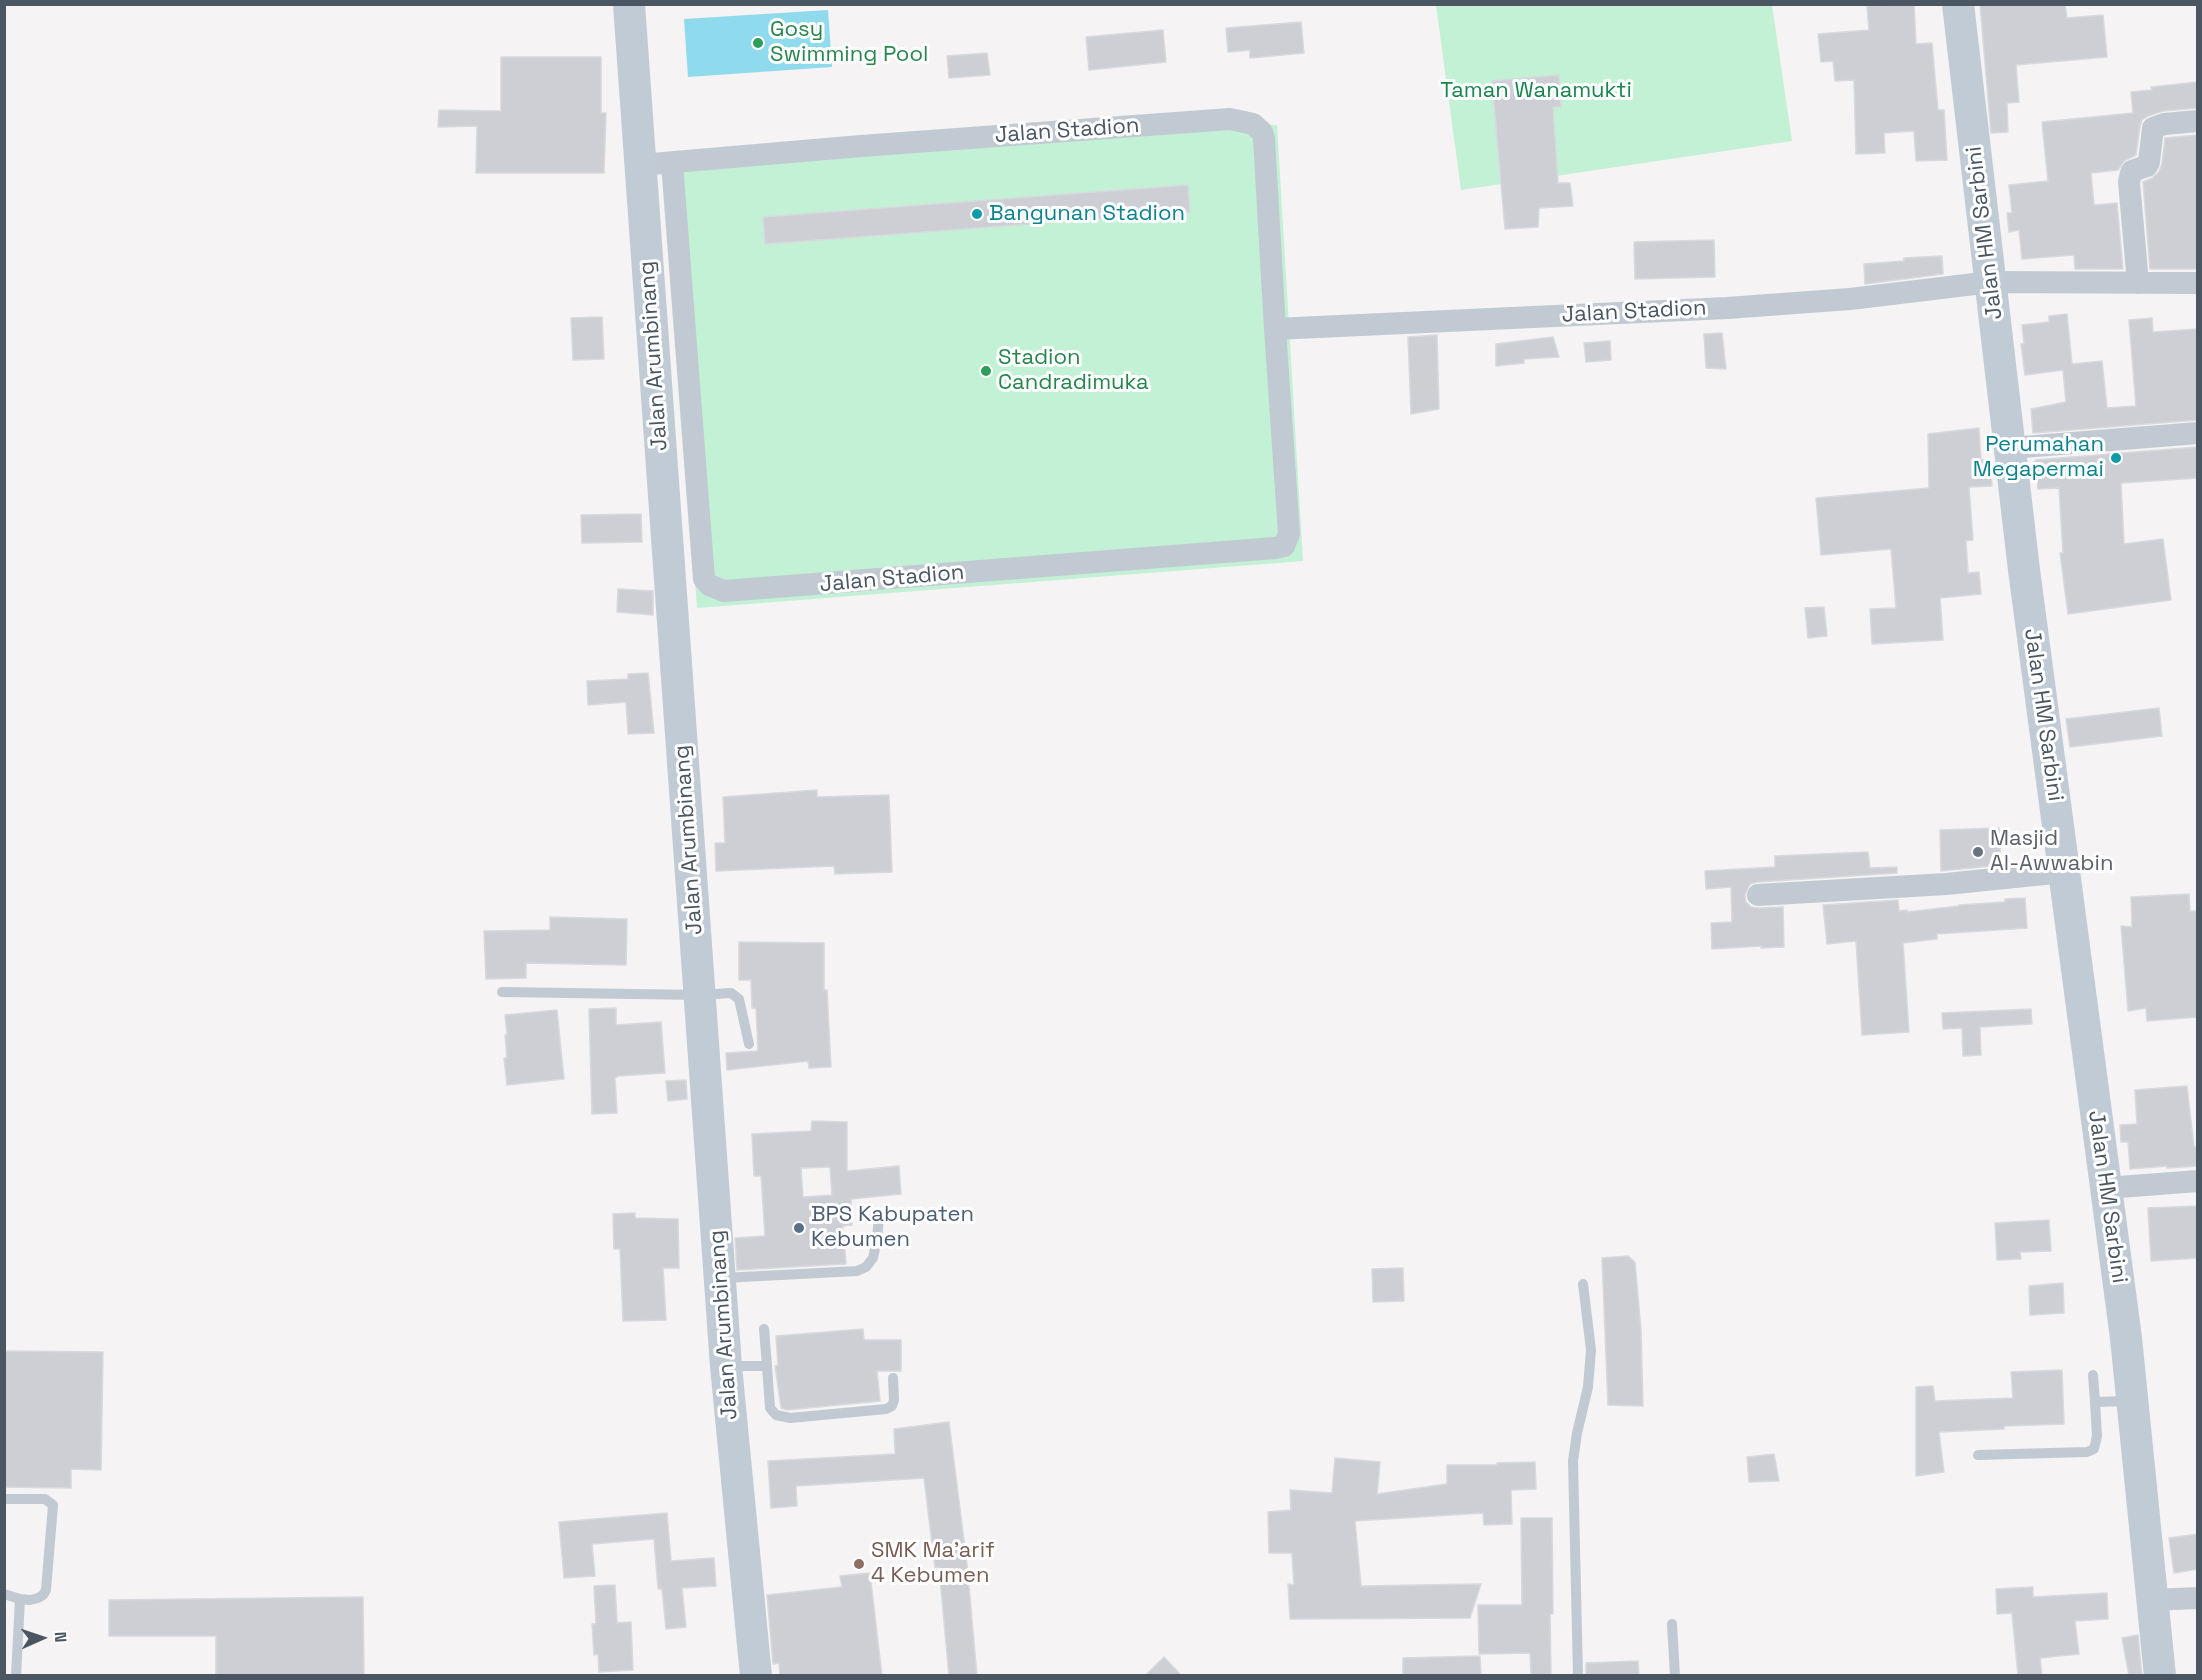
<!DOCTYPE html>
<style>
body{margin:0}
#map{position:relative;width:2202px;height:1680px;overflow:hidden;background:#f5f3f3;font-family:"Space Grotesk",sans-serif}
canvas{display:block}
.frame{position:absolute;inset:0;border:6px solid #4a5661;pointer-events:none}
.north{position:absolute;left:12px;top:1608px;width:60px;height:60px;-webkit-text-stroke:4px #fff;paint-order:stroke;rotate:87deg;font-size:16px;font-weight:700;line-height:24px;text-align:center;color:#4a5661}
.north::after{content:'';display:block;margin:auto;width:21px;height:27px;background:#4a5661;clip-path:polygon(50% 0,100% 100%,50% 72%,0 100%)}
</style>
<div id="map">
<canvas width="2202" height="1680"></canvas>
<div class="frame"></div>
<div class="north">N</div>
</div>
<script>
const ctx = document.querySelector('canvas').getContext('2d');
ctx.lineJoin = 'round';
function paint(path, color) { ctx.fillStyle = color; ctx.fill(path, 'evenodd'); }
const poly = rows => new Path2D(rows.map(r => 'M' + r).join(''));
function strokePath(path, color, width, dash) { ctx.strokeStyle = color; ctx.lineWidth = width; ctx.lineCap = dash ? 'butt' : 'round'; ctx.setLineDash(dash || []); ctx.stroke(path); }
function write(font, color, halo, rows, align = 'center') {
  ctx.font = font + ' "Space Grotesk",sans-serif'; ctx.lineWidth = 6; ctx.setLineDash([]); ctx.textBaseline = 'middle'; ctx.strokeStyle = halo; ctx.fillStyle = color; for (const [text, x, y, turn = 0] of rows) {
    ctx.save(); ctx.translate(x, y); ctx.rotate((+turn || 0) * Math.PI / 180); ctx.textAlign = isNaN(turn) ? turn : align; if (halo) ctx.strokeText(text, 0, 0); ctx.fillText(text, 0, 0); ctx.restore();
  }
}
paint(poly([
 [1436,5,1772,5,1792,141,1461,190],
 [1277,125,1303,561,697,608,665,153]
]), '#c3f1d5');
paint(poly([
 [828,10,832,67,688,77,684,19]
]), '#90daee');
const building = poly([
 [1914,4,1916,44,1932,43,1938,110,1944,110,1947,160,1916,161,1914,131,1884,133,1885,153,1856,154,1854,80,1835,81,1833,61,1821,62,1818,34,1869,30,1867,6,1914,4],
 [1980,4,2065,4,2067,18,2103,15,2107,57,2016,65,2019,102,2007,103,2008,132,1991,133,1980,4],
 [1301,22,1304,53,1250,58,1250,50,1228,52,1226,28,1301,22],
 [1163,30,1166,62,1089,70,1086,37,1163,30],
 [987,53,990,75,949,78,947,56,987,53],
 [501,57,601,57,601,113,606,113,604,173,476,173,477,126,438,127,439,110,501,111,501,57],
 [1559,75,1561,107,1553,107,1558,183,1570,183,1573,206,1539,208,1538,227,1505,229,1492,81,1559,75],
 [2198,82,2198,108,2163,111,2148,116,2142,120,2140,126,2136,155,2124,161,2118,170,2091,173,2094,205,2117,203,2123,269,2075,269,2074,255,2022,259,2019,230,2009,232,2007,213,2012,213,2009,185,2048,181,2042,122,2133,113,2131,92,2152,90,2151,87,2198,82],
 [2198,135,2198,269,2150,269,2143,182,2152,178,2159,172,2162,164,2165,138,2198,135],
 [1188,185,1190,212,765,244,763,217,1188,185],
 [1714,240,1715,277,1635,279,1634,242,1714,240],
 [1942,256,1943,274,1865,284,1864,264,1904,261,1904,258,1942,256],
 [2067,314,2072,364,2102,361,2107,408,2136,406,2129,320,2152,318,2153,332,2198,329,2198,420,2033,433,2031,409,2066,402,2063,370,2025,375,2021,344,2024,344,2022,325,2049,322,2049,316,2067,314],
 [602,317,604,359,573,360,571,318,602,317],
 [1722,333,1726,369,1706,368,1704,334,1722,333],
 [1437,335,1439,409,1411,414,1408,337,1437,335],
 [1553,337,1559,357,1524,359,1524,363,1496,366,1496,344,1553,337],
 [1610,341,1611,360,1586,362,1584,343,1610,341],
 [1979,428,1981,460,1990,459,1992,486,1969,487,1973,540,1966,541,1968,573,1979,572,1981,594,1940,598,1943,640,1872,644,1870,609,1896,608,1891,549,1821,555,1816,498,1929,488,1928,434,1979,428],
 [2198,447,2198,478,2121,483,2124,544,2163,539,2171,600,2068,614,2060,553,2063,553,2059,488,2038,489,2035,460,2198,447],
 [641,514,642,542,582,543,581,515,641,514],
 [618,589,653,591,653,615,617,612,618,589],
 [1824,607,1827,636,1808,638,1805,608,1824,607],
 [648,673,654,733,628,734,626,702,588,705,587,681,628,679,628,674,648,673],
 [2159,708,2162,736,2070,747,2066,719,2159,708],
 [817,790,817,797,889,795,892,872,835,874,834,866,716,871,715,843,725,843,723,797,817,790],
 [1999,828,2001,865,1941,871,1940,830,1999,828],
 [1868,852,1870,868,1897,867,1897,873,1757,882,1750,884,1745,895,1746,902,1751,907,1759,908,1783,907,1784,947,1761,948,1761,946,1712,949,1711,923,1732,922,1731,887,1706,889,1705,871,1775,867,1775,856,1868,852],
 [2189,894,2190,911,2198,911,2198,1017,2147,1021,2146,1008,2128,1011,2121,926,2132,927,2131,897,2189,894],
 [2025,898,2027,928,1937,934,1937,939,1903,943,1909,1032,1862,1035,1856,941,1827,944,1823,905,1898,900,1899,911,1907,910,1907,912,1959,906,1959,905,2005,902,2005,899,2025,898],
 [550,917,627,919,626,965,526,963,526,978,486,979,484,931,550,930,550,917],
 [739,942,824,943,824,990,827,990,831,1067,809,1068,808,1061,727,1070,726,1053,758,1051,756,1008,752,1008,751,980,739,980,739,942],
 [616,1008,616,1025,661,1022,665,1073,618,1076,615,1078,617,1113,592,1114,589,1009,616,1008],
 [2031,1009,2032,1024,1980,1027,1981,1055,1963,1056,1962,1028,1943,1029,1942,1013,2031,1009],
 [557,1010,564,1079,507,1085,504,1058,507,1058,505,1035,507,1035,505,1015,557,1010],
 [686,1080,687,1099,668,1101,666,1081,686,1080],
 [2187,1086,2194,1147,2198,1147,2198,1166,2167,1168,2167,1166,2130,1169,2128,1142,2121,1142,2120,1125,2137,1124,2135,1090,2187,1086],
 [812,1121,847,1122,847,1171,899,1166,901,1194,851,1199,852,1225,843,1226,846,1264,737,1270,735,1238,765,1236,761,1176,754,1176,752,1134,811,1131,812,1121],
 [830,1167,832,1195,803,1197,801,1168,830,1167],
 [2198,1206,2198,1258,2151,1261,2148,1208,2198,1206],
 [635,1213,635,1218,678,1219,679,1268,663,1268,666,1320,623,1321,620,1249,614,1249,613,1214,635,1213],
 [2049,1220,2051,1251,2020,1252,2021,1259,1997,1260,1995,1223,2049,1220],
 [1628,1256,1635,1262,1641,1330,1643,1406,1608,1405,1602,1258,1628,1256],
 [1403,1268,1404,1301,1373,1302,1372,1269,1403,1268],
 [2063,1283,2064,1313,2030,1315,2029,1286,2063,1283],
 [863,1329,864,1340,901,1340,901,1371,877,1371,880,1401,787,1410,781,1408,775,1366,778,1365,776,1336,863,1329],
 [4,1351,103,1352,101,1470,71,1469,71,1488,4,1487,4,1351],
 [2062,1370,2064,1424,2004,1426,2004,1429,1939,1432,1944,1472,1916,1476,1916,1387,1933,1386,1935,1401,2013,1398,2011,1372,2062,1370],
 [949,1422,967,1564,977,1676,949,1676,939,1567,935,1568,924,1478,796,1486,797,1506,771,1508,768,1461,895,1454,894,1429,949,1422],
 [1774,1454,1779,1481,1749,1482,1747,1457,1774,1454],
 [1335,1458,1380,1462,1377,1494,1447,1484,1447,1465,1497,1465,1497,1463,1535,1462,1536,1489,1511,1490,1512,1524,1484,1525,1483,1513,1355,1521,1361,1586,1481,1584,1470,1618,1290,1619,1288,1584,1294,1585,1292,1553,1269,1553,1268,1512,1291,1510,1290,1490,1332,1493,1335,1458],
 [667,1513,671,1561,714,1558,716,1586,682,1588,686,1627,666,1629,662,1589,658,1589,654,1539,592,1544,595,1576,564,1578,559,1522,667,1513],
 [1521,1518,1552,1518,1553,1614,1550,1614,1551,1676,1531,1676,1530,1653,1479,1654,1478,1605,1522,1605,1521,1518],
 [2198,1534,2198,1569,2174,1573,2169,1538,2198,1534],
 [870,1573,882,1676,780,1676,779,1663,773,1664,767,1595,842,1587,840,1576,870,1573],
 [615,1585,617,1623,631,1622,633,1670,599,1672,598,1654,594,1655,592,1624,596,1624,594,1586,615,1585],
 [2033,1587,2033,1597,2107,1593,2108,1619,2075,1621,2079,1654,2040,1658,2042,1676,2018,1676,2012,1613,1997,1614,1996,1589,2033,1587],
 [363,1597,364,1676,216,1676,216,1636,109,1636,109,1600,363,1597],
 [2138,1635,2142,1676,2129,1676,2122,1638,2138,1635],
 [1480,1656,1481,1676,1403,1676,1403,1658,1480,1656],
 [1164,1657,1182,1676,1145,1676,1164,1657],
 [1638,1661,1639,1676,1586,1676,1586,1663,1638,1661]
]);
paint(building, '#cdcfd5');
strokePath(building, '#d7d9de', 1.5);
strokePath(poly([
 [502,992,700,995,731,993,739,999,749,1044],
 [723,1278,857,1271,866,1267,873,1258,877,1239,879,1217],
 [729,1366,767,1366,764,1329],
 [767,1366,770,1408,776,1415,790,1418,886,1409,892,1406,894,1400,893,1378],
 [2093,1375,2095,1402,2129,1401],
 [1978,1455,2087,1452,2094,1449,2097,1436,2095,1402],
 [4,1499,45,1499,53,1505,46,1590,43,1595,38,1598,30,1600,20,1599,16,1676],
 [4,1594,20,1599],
 [1672,1624,1675,1676],
 [1578,1676,1573,1461,1577,1433,1588,1387,1591,1350,1583,1284]
]), '#c1cad2', 10);
strokePath(poly([
 [672,163,704,579,709,585,724,591,1275,548,1284,546,1289,534,1275,329],
 [640,165,861,146,1230,119,1253,124,1262,132,1264,139,1275,329,1727,308,1850,299,1991,282,2198,283],
 [2138,283,2129,182,2131,173,2132,171,2147,166,2149,162,2153,128,2164,124,2198,121],
 [2010,448,2198,433],
 [1758,895,1946,884,2064,872],
 [2106,1188,2198,1181],
 [2151,1600,2198,1598]
]), '#c1cad2', 22);
strokePath(poly([
 [629,4,726,1366,756,1676],
 [1958,4,2024,570,2126,1338,2160,1676]
]), '#c1cbd6', 32);
for (const [x, y, r, color] of [
 [758,43,6,"#2e9e5b"],
 [977,214,6,"#0f9aa8"],
 [986,371,6,"#2e9e5b"],
 [2116,458,6,"#0f9aa8"],
 [1978,852,6,"#6b7280"],
 [799,1228,6,"#5c6f8a"],
 [859,1564,6,"#8d6e63"]
]) { const dot = new Path2D(); dot.arc(x, y, r, 0, 2 * Math.PI); ctx.fillStyle = color; ctx.fill(dot); strokePath(dot, '#fff', 2); }
write('22px', '#27864d', '#fff', [
 ["Gosy",770,30],
 ["Swimming Pool",770,55],
 ["Stadion",998,358],
 ["Candradimuka",998,383]
], 'left');
write('22px', '#17864f', '#fff', [
 ["Taman Wanamukti",1536,91]
]);
write('22px', '#4a5661', '#fff', [
 ["Jalan Stadion",1067,131,-4],
 ["Jalan HM Sarbini",1985,233,-97],
 ["Jalan Stadion",1634,312,-3],
 ["Jalan Arumbinang",654,356,-94],
 ["Jalan Stadion",892,579,-5],
 ["Jalan HM Sarbini",2043,715,82],
 ["Jalan Arumbinang",689,840,-94],
 ["Jalan HM Sarbini",2107,1197,82],
 ["Jalan Arumbinang",724,1325,-94]
]);
write('22px', '#0d838f', '#fff', [
 ["Bangunan Stadion",989,214],
 ["Perumahan",2104,445,"right"],
 ["Megapermai",2104,470,"right"]
], 'left');
write('22px', '#5b616d', '#fff', [
 ["Masjid",1990,839],
 ["Al-Awwabin",1990,864]
], 'left');
write('22px', '#4e5e75', '#fff', [
 ["BPS Kabupaten",811,1215],
 ["Kebumen",811,1240]
], 'left');
write('22px', '#785e54', '#fff', [
 ["SMK Ma'arif",871,1551],
 ["4 Kebumen",871,1576]
], 'left');
</script>
